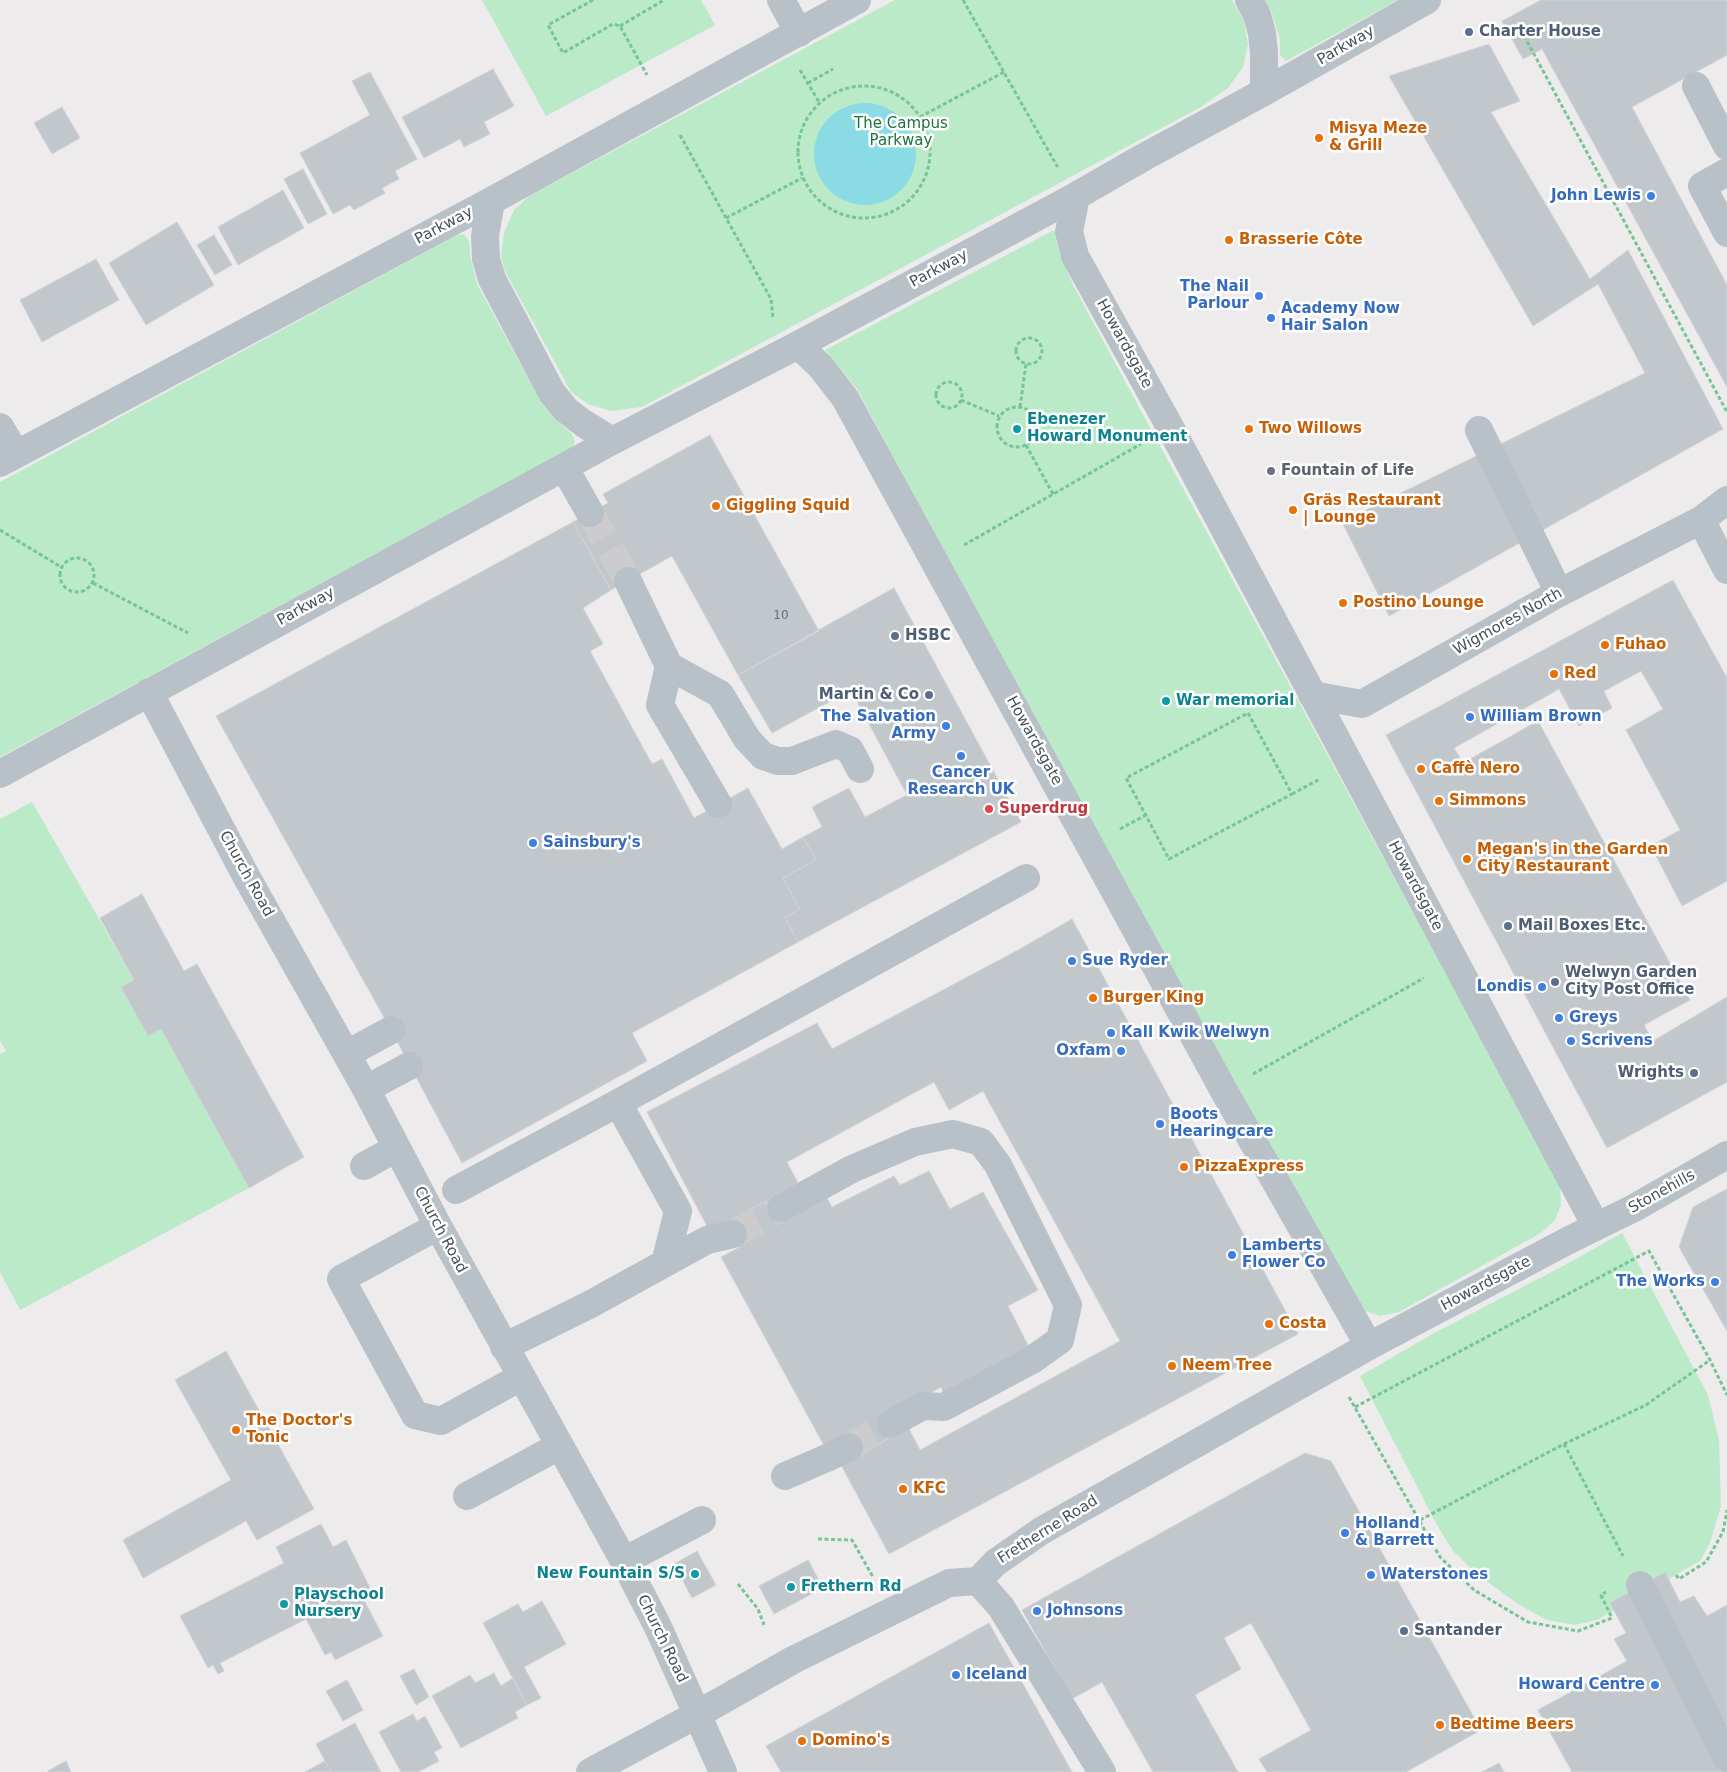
<!DOCTYPE html>
<meta charset="utf-8">
<style>
body{margin:0}
canvas{display:block;background:#eeebec}
</style>
<canvas width="1727" height="1772"></canvas>
<script>
const ctx = document.querySelector('canvas').getContext('2d');
ctx.lineJoin = 'round';
function paint(path, color) { ctx.fillStyle = color; ctx.fill(path, 'evenodd'); }
const poly = rows => new Path2D(rows.map(r => 'M' + r).join(''));
function strokePath(path, color, width, dash) { ctx.strokeStyle = color; ctx.lineWidth = width; ctx.lineCap = dash ? 'butt' : 'round'; ctx.setLineDash(dash || []); ctx.stroke(path); }
function write(font, color, halo, rows, align = 'center') {
  ctx.font = font + ' "DejaVu Sans",sans-serif'; ctx.lineWidth = 5; ctx.setLineDash([]); ctx.textBaseline = 'middle'; ctx.strokeStyle = halo; ctx.fillStyle = color; for (const [text, x, y, turn = 0] of rows) {
    ctx.save(); ctx.translate(x, y); ctx.rotate((+turn || 0) * Math.PI / 180); ctx.textAlign = isNaN(turn) ? turn : align; if (halo) ctx.strokeText(text, 0, 0); ctx.fillText(text, 0, 0); ctx.restore();
  }
}
paint(poly([
 [482,0,701,0,715,25,546,116],
 [895,0,1232,0,1244,21,1248,45,1243,67,1228,88,1201,107,642,407,611,411,588,404,571,392,504,269,501,255,504,233,514,210,529,196],
 [1265,0,1398,0,1286,61,1280,55,1280,40,1272,13],
 [1054,230,1059,253,1074,287,1560,1184,1561,1205,1555,1220,1541,1233,1399,1312,1380,1316,1360,1309,1346,1298,857,389,825,350],
 [464,234,469,241,471,260,477,284,541,402,555,419,572,434,575,442,573,447,0,757,0,482,457,235],
 [32,802,134,980,121,987,148,1036,161,1029,249,1188,20,1310,0,1272,0,1054,6,1051,0,1041,0,819],
 [1622,1233,1708,1395,1719,1440,1721,1506,1710,1543,1700,1561,1597,1620,1575,1625,1547,1620,1518,1604,1478,1575,1454,1552,1438,1527,1360,1376,1436,1332,1563,1266]
]), '#bbeac9');
paint(poly([
 '814 154a51 51 0 1 1 102 0a51 51 0 1 1-102 0Z'
]), '#8bdbe4');
const building = poly([
 [1541,0,1727,0,1727,55,1632,107,1727,285,1727,387,1542,49,1523,59,1502,21,1541,0],
 [1489,44,1520,101,1491,112,1590,279,1628,250,1723,429,1389,616,1342,522,1645,373,1598,284,1533,326,1389,76,1489,44],
 [493,69,514,106,484,122,490,134,464,147,460,139,424,158,402,117,493,69],
 [370,72,417,159,395,171,399,179,382,188,385,193,354,210,350,205,333,214,300,153,370,115,352,81,370,72],
 [62,107,80,138,52,154,34,123,62,107],
 [303,169,327,214,308,224,284,179,303,169],
 [283,190,304,228,238,265,218,227,283,190],
 [177,222,214,285,146,325,109,263,177,222],
 [214,235,232,265,215,275,197,245,214,235],
 [96,259,119,300,42,342,20,300,96,259],
 [710,435,819,631,738,675,672,556,611,590,573,522,608,503,603,494,710,435],
 [573,522,611,590,583,608,603,644,590,651,652,764,662,759,694,818,748,788,782,849,803,837,816,860,783,878,800,909,785,917,798,942,632,1033,647,1061,462,1163,391,1030,216,716,573,522],
 [1673,580,1727,678,1727,881,1682,906,1651,846,1680,830,1626,730,1663,709,1641,671,1604,691,1612,708,1579,726,1559,689,1454,748,1463,763,1538,721,1690,1000,1644,1025,1653,1041,1727,997,1727,1082,1607,1148,1386,735,1673,580],
 [894,588,1021,822,798,942,785,917,800,909,783,878,816,860,803,837,822,827,812,807,849,788,865,817,907,795,851,690,772,733,738,675,894,588],
 [142,894,184,971,197,964,304,1157,249,1188,161,1029,148,1036,121,987,134,980,100,918,142,894],
 [1072,919,1298,1334,889,1554,841,1465,908,1427,920,1450,1120,1341,983,1091,949,1110,934,1082,787,1162,798,1183,710,1232,647,1112,817,1023,832,1049,1020,949,1072,919],
 [929,1171,950,1209,983,1192,1038,1290,1008,1306,1031,1351,944,1396,941,1387,886,1418,895,1435,854,1457,826,1449,721,1257,740,1247,726,1222,775,1196,827,1198,832,1207,894,1176,900,1185,929,1171],
 [1727,1189,1727,1331,1679,1247,1693,1207,1727,1189],
 [226,1351,314,1509,257,1540,246,1521,143,1578,123,1540,231,1480,175,1380,226,1351],
 [1305,1453,1331,1461,1481,1730,1406,1772,1267,1772,1259,1759,1311,1730,1251,1623,1224,1638,1241,1669,1195,1695,1238,1772,1153,1772,1102,1682,1072,1699,1022,1610,1305,1453],
 [321,1524,333,1547,346,1540,370,1588,360,1593,383,1636,335,1660,331,1652,325,1655,306,1619,220,1663,224,1671,218,1674,213,1665,208,1668,180,1616,284,1563,276,1547,321,1524],
 [697,1551,716,1585,692,1598,674,1564,697,1551],
 [808,1560,823,1588,774,1614,759,1586,808,1560],
 [1665,1572,1680,1602,1694,1596,1707,1616,1727,1605,1727,1772,1572,1772,1538,1710,1627,1661,1614,1639,1626,1633,1610,1603,1665,1572],
 [542,1601,566,1644,524,1667,541,1698,527,1705,483,1623,518,1604,523,1612,542,1601],
 [989,1623,1072,1772,781,1772,766,1746,989,1623],
 [414,1669,429,1697,416,1705,400,1676,414,1669],
 [494,1673,501,1686,513,1678,527,1705,515,1712,518,1718,461,1748,432,1696,470,1675,475,1683,494,1673],
 [347,1680,363,1710,343,1721,326,1691,347,1680],
 [413,1714,417,1721,425,1716,442,1748,434,1752,439,1761,418,1772,401,1772,379,1732,413,1714],
 [355,1723,381,1772,331,1772,316,1744,355,1723],
 [66,1761,71,1772,48,1772,48,1771,66,1761],
 [325,1761,331,1772,305,1772,325,1761],
 [1499,1763,1504,1772,1482,1772,1499,1763]
]);
paint(building, '#c2c7cb');
strokePath(building, '#d0d2d7', 1);
strokePath(poly([
 [590,513,628,581],
 [733,1234,781,1208],
 [849,1447,890,1424]
]), '#ccccce', 28, [28, 14]);
strokePath(poly([
 [593,0,548,25,563,53,613,24,620,26,647,75],
 [963,0,1057,166,1058,165],
 [620,26,664,0],
 [1521,30,1727,412],
 [800,70,819,102],
 [808,83,833,69],
 '798 152a66 66 0 1 1 132 0a66 66 0 1 1-132 0Z',
 [920,117,1004,72],
 [680,135,771,299,773,318],
 [726,218,802,178],
 '1016 351a13 13 0 1 1 26 0a13 13 0 1 1-26 0Z',
 '936 395a13 13 0 1 1 26 0a13 13 0 1 1-26 0Z',
 [961,400,999,416],
 '997 427a20 20 0 1 1 40 0a20 20 0 1 1-40 0Z',
 [1020,407,1026,364],
 [1026,445,1053,494],
 [0,530,61,567],
 [964,545,1141,444],
 '60 575a17 17 0 1 1 34 0a17 17 0 1 1-34 0Z',
 [93,583,188,633],
 [1248,713,1292,794,1169,859,1126,778,1248,713],
 [1292,794,1320,779],
 [1120,829,1146,815],
 [1253,1074,1424,978],
 [1349,1397,1440,1557,1474,1590,1528,1622,1578,1631,1612,1618,1601,1595,1606,1592],
 [1355,1407,1649,1251,1710,1360,1727,1395],
 [1564,1444,1623,1556],
 [1420,1520,1564,1444,1646,1405,1710,1360],
 [818,1539,852,1540,873,1577],
 [1676,1575,1679,1579,1706,1562,1723,1532,1727,1510],
 [738,1584,758,1609,764,1625]
]), '#76c596', 3, [4, 2.5]);
strokePath(poly([
 [781,0,799,33],
 [1249,0,1257,15,1262,33,1264,53,1264,92],
 [1696,86,1727,146],
 [1727,172,1702,186,1727,233],
 [1076,196,1069,232,1075,256,1170,427,1596,1226],
 [491,201,485,236,486,259,492,279,552,393,566,410,583,423,612,441],
 [798,345,821,367,845,398,1224,1091,1369,1346],
 [0,427,16,454],
 [1479,430,1559,593],
 [0,463,491,201,857,0],
 [564,467,590,513],
 [1701,520,1727,570],
 [628,581,669,666,720,694,747,739,763,756,778,761,792,761,836,744,850,750,860,769],
 [669,666,660,705,718,804],
 [149,692,246,876,366,1089,438,1226,624,1561,658,1627,723,1772],
 [1312,695,1362,704,1559,593,1701,520,1727,500],
 [0,774,612,441,798,345,1076,196,1144,157,1264,92,1427,0],
 [347,1054,391,1030],
 [366,1089,409,1066],
 [364,1166,397,1148],
 [456,1190,618,1103],
 [781,1208,852,1169,915,1142,953,1134,981,1142,998,1165,1068,1305,1060,1340,1032,1360,944,1407,923,1406,890,1424],
 [438,1226,341,1279,415,1415,441,1421,521,1377],
 [665,1263,678,1211,618,1103,1026,878],
 [504,1347,589,1305,707,1240,733,1234],
 [785,1476,827,1458,849,1447],
 [467,1496,559,1446],
 [624,1561,702,1520],
 [978,1581,1001,1607,1102,1772],
 [1640,1585,1727,1758],
 [590,1772,698,1714,793,1660,949,1583,978,1581,995,1563,1041,1531,1369,1346,1569,1240,1634,1208,1727,1155]
]), '#b7c1c7', 28);
for (const [x, y, r, color] of [
 [1469,32,5,"#5c6f8a"],
 [1319,138,5,"#e8710a"],
 [1651,196,5,"#3f7fe0"],
 [1229,240,5,"#e8710a"],
 [1259,296,5,"#3f7fe0"],
 [1271,318,5,"#3f7fe0"],
 [1017,429,5,"#0f9aa8"],
 [1249,429,5,"#e8710a"],
 [1271,471,5,"#6b7280"],
 [716,506,5,"#e8710a"],
 [1293,510,5,"#e8710a"],
 [1343,603,5,"#e8710a"],
 [895,636,5,"#5c6f8a"],
 [1605,645,5,"#e8710a"],
 [1554,674,5,"#e8710a"],
 [929,695,5,"#5c6f8a"],
 [1166,701,5,"#0f9aa8"],
 [1470,717,5,"#3f7fe0"],
 [946,726,5,"#3f7fe0"],
 [961,756,5,"#3f7fe0"],
 [1421,769,5,"#e8710a"],
 [1439,801,5,"#e8710a"],
 [989,809,5,"#e0444e"],
 [533,843,5,"#3f7fe0"],
 [1467,859,5,"#e8710a"],
 [1508,926,5,"#5c6f8a"],
 [1072,961,5,"#3f7fe0"],
 [1555,982,5,"#5c6f8a"],
 [1542,987,5,"#3f7fe0"],
 [1093,998,5,"#e8710a"],
 [1559,1018,5,"#3f7fe0"],
 [1111,1033,5,"#3f7fe0"],
 [1571,1041,5,"#3f7fe0"],
 [1121,1051,5,"#3f7fe0"],
 [1694,1073,5,"#5c6f8a"],
 [1160,1124,5,"#3f7fe0"],
 [1184,1167,5,"#e8710a"],
 [1232,1255,5,"#3f7fe0"],
 [1715,1282,5,"#3f7fe0"],
 [1269,1324,5,"#e8710a"],
 [1172,1366,5,"#e8710a"],
 [236,1430,5,"#e8710a"],
 [903,1489,5,"#e8710a"],
 [1345,1533,5,"#3f7fe0"],
 [695,1574,5,"#0f9aa8"],
 [1371,1575,5,"#3f7fe0"],
 [791,1587,5,"#0f9aa8"],
 [284,1604,5,"#0f9aa8"],
 [1037,1611,5,"#3f7fe0"],
 [1404,1631,5,"#5c6f8a"],
 [956,1675,5,"#3f7fe0"],
 [1655,1685,5,"#3f7fe0"],
 [1440,1725,5,"#e8710a"],
 [802,1741,5,"#e8710a"]
]) { const dot = new Path2D(); dot.arc(x, y, r, 0, 2 * Math.PI); ctx.fillStyle = color; ctx.fill(dot); strokePath(dot, '#fff', 2); }
write('12px', '#646e74', null, [
 ["10",781,616]
]);
write('bold 15px', '#4e5e75', '#fff', [
 ["Charter House",1479,32],
 ["HSBC",905,636],
 ["Martin & Co",919,695,"right"],
 ["Mail Boxes Etc.",1518,926],
 ["Welwyn Garden",1565,973],
 ["City Post Office",1565,990],
 ["Wrights",1684,1073,"right"],
 ["Santander",1414,1631]
], 'left');
write('15px', '#455157', '#fff', [
 ["Parkway",1346,46,-30],
 ["Parkway",444,226,-28],
 ["Parkway",939,269,-28],
 ["Howardsgate",1124,344,61],
 ["Parkway",306,607,-29],
 ["Wigmores North",1508,622,-29],
 ["Howardsgate",1034,741,61],
 ["Church Road",246,874,61],
 ["Howardsgate",1415,886,62],
 ["Stonehills",1662,1192,-29],
 ["Church Road",440,1230,62],
 ["Howardsgate",1486,1284,-28],
 ["Fretherne Road",1048,1530,-32],
 ["Church Road",662,1639,64]
]);
write('15px', '#1c723f', '#fff', [
 ["The Campus",901,124],
 ["Parkway",901,141]
]);
write('bold 15px', '#c56008', '#fff', [
 ["Misya Meze",1329,129],
 ["& Grill",1329,146],
 ["Brasserie Côte",1239,240],
 ["Two Willows",1259,429],
 ["Gräs Restaurant",1303,501],
 ["| Lounge",1303,518],
 ["Giggling Squid",726,506],
 ["Postino Lounge",1353,603],
 ["Fuhao",1615,645],
 ["Red",1564,674],
 ["Caffè Nero",1431,769],
 ["Simmons",1449,801],
 ["Megan's in the Garden",1477,850],
 ["City Restaurant",1477,867],
 ["Burger King",1103,998],
 ["PizzaExpress",1194,1167],
 ["Costa",1279,1324],
 ["Neem Tree",1182,1366],
 ["The Doctor's",246,1421],
 ["Tonic",246,1438],
 ["KFC",913,1489],
 ["Bedtime Beers",1450,1725],
 ["Domino's",812,1741]
], 'left');
write('bold 15px', '#366cbe', '#fff', [
 ["John Lewis",1641,196,"right"],
 ["The Nail",1249,287,"right"],
 ["Parlour",1249,304,"right"],
 ["Academy Now",1281,309],
 ["Hair Salon",1281,326],
 ["The Salvation",936,717,"right"],
 ["Army",936,734,"right"],
 ["William Brown",1480,717],
 ["Cancer",961,773,"center"],
 ["Research UK",961,790,"center"],
 ["Sainsbury's",543,843],
 ["Sue Ryder",1082,961],
 ["Londis",1532,987,"right"],
 ["Greys",1569,1018],
 ["Kall Kwik Welwyn",1121,1033],
 ["Scrivens",1581,1041],
 ["Oxfam",1111,1051,"right"],
 ["Boots",1170,1115],
 ["Hearingcare",1170,1132],
 ["Lamberts",1242,1246],
 ["Flower Co",1242,1263],
 ["The Works",1705,1282,"right"],
 ["Holland",1355,1524],
 ["& Barrett",1355,1541],
 ["Waterstones",1381,1575],
 ["Johnsons",1047,1611],
 ["Iceland",966,1675],
 ["Howard Centre",1645,1685,"right"]
], 'left');
write('bold 15px', '#0d838f', '#fff', [
 ["Ebenezer",1027,420],
 ["Howard Monument",1027,437],
 ["War memorial",1176,701],
 ["New Fountain S/S",685,1574,"right"],
 ["Frethern Rd",801,1587],
 ["Playschool",294,1595],
 ["Nursery",294,1612]
], 'left');
write('bold 15px', '#5b616d', '#fff', [
 ["Fountain of Life",1281,471]
], 'left');
write('bold 15px', '#be3a42', '#fff', [
 ["Superdrug",999,809]
], 'left');
</script>
